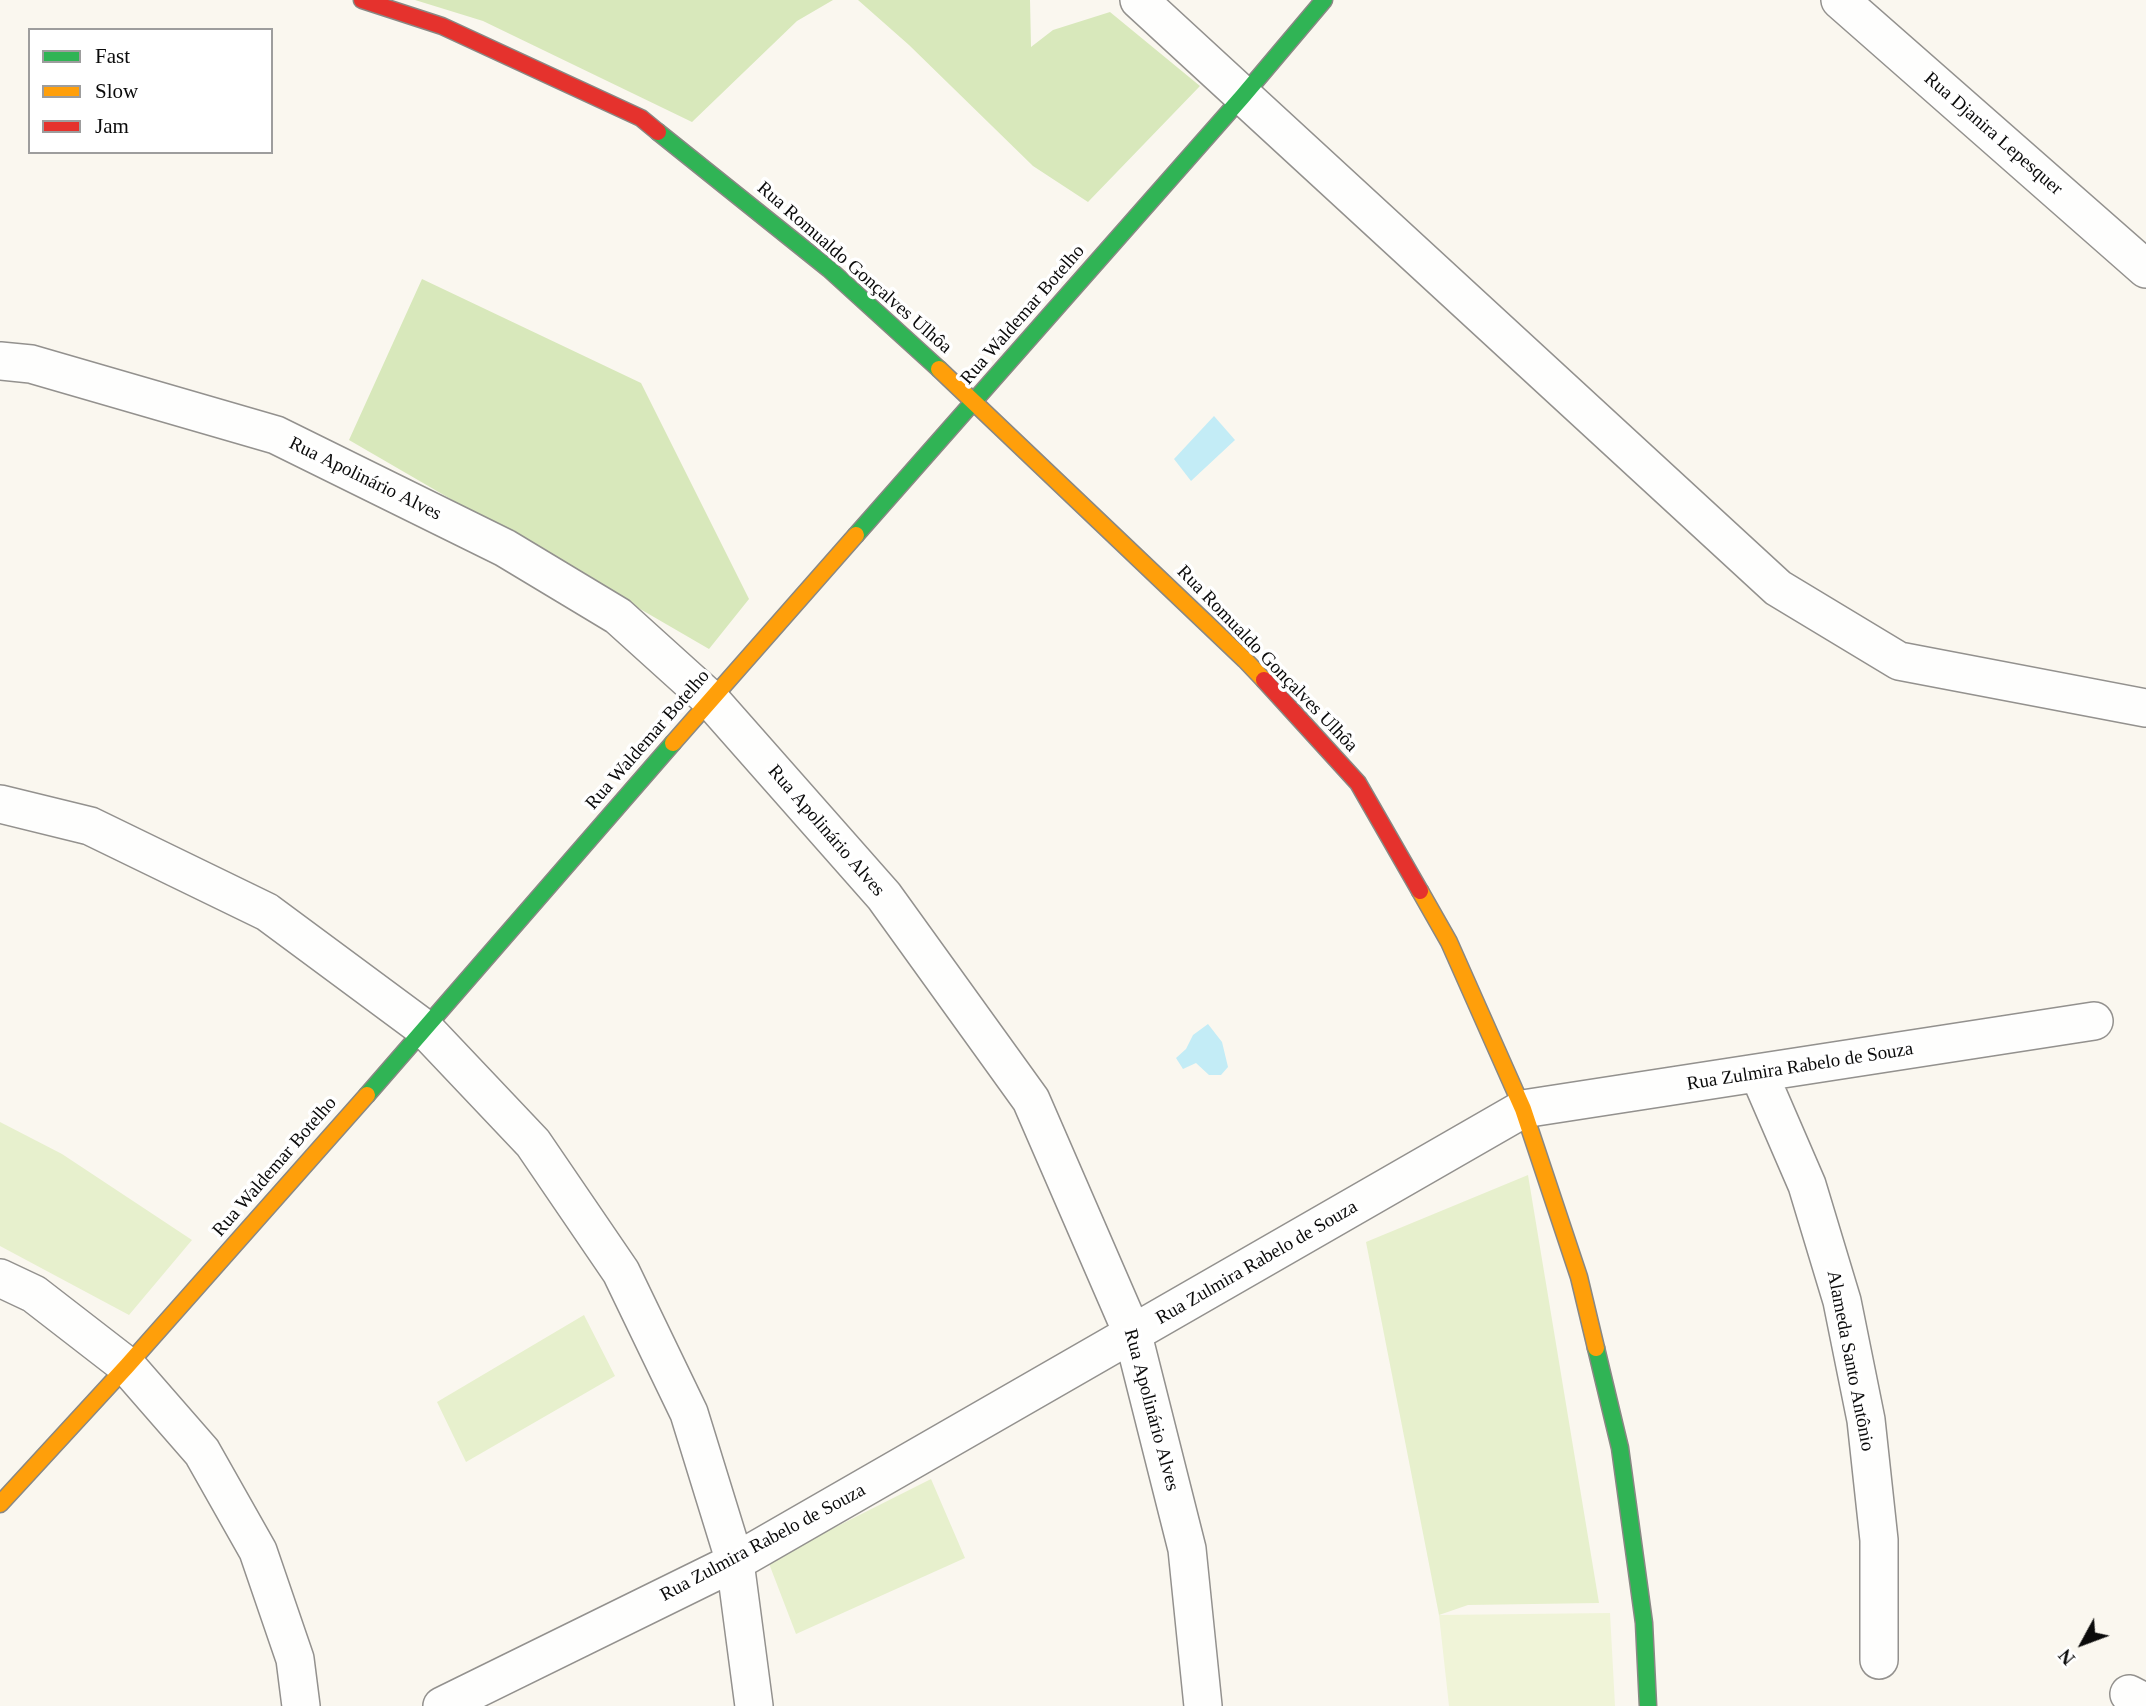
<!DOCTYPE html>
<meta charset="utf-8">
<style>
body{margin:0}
#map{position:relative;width:2146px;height:1706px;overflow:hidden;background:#faf7ef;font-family:"Times New Roman",serif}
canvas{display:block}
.legend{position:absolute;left:28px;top:28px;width:245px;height:126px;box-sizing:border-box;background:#fff;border:2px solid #9d9d9d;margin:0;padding:9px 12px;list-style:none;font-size:21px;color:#0b0b0b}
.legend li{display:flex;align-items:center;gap:14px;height:35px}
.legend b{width:35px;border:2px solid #9d9d9d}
.north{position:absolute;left:2048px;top:1608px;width:70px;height:70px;-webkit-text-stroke:5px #fff;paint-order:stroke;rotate:229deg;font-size:19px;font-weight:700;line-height:28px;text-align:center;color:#0b0b0b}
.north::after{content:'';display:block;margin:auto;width:24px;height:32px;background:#0b0b0b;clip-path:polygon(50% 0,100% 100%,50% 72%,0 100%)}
</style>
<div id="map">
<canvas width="2146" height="1706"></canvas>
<ul class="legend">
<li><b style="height:9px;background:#30b455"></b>Fast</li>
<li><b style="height:9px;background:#ff9f0a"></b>Slow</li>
<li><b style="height:9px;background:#e5322d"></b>Jam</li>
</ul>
<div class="north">N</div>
</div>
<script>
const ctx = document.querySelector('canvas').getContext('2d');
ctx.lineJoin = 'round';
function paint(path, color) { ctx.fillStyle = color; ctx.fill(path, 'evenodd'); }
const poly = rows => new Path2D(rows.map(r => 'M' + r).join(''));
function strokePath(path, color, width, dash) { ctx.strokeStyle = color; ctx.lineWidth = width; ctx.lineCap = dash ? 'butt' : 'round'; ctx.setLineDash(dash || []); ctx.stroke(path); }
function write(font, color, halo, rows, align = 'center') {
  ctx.font = font + ' "Times New Roman",serif'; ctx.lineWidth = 7; ctx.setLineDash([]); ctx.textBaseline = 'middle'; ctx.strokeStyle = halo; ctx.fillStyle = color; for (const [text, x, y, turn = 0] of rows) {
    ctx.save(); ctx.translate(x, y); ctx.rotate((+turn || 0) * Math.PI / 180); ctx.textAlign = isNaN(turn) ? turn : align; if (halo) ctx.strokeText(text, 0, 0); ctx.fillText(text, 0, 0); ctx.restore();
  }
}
paint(poly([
 [0,1122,62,1154,192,1240,129,1315,0,1246],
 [1528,1175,1599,1603,1468,1605,1439,1615,1366,1242],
 [584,1315,615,1376,466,1462,437,1402],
 [931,1479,965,1558,796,1634,768,1561]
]), '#e7f0cd');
paint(poly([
 [415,0,833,0,797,21,692,122,483,21],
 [858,0,1030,0,1031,47,1053,30,1110,12,1200,86,1088,202,1033,166,909,45],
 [422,279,641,383,749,599,709,649,349,440]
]), '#d8e8bb');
paint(poly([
 [1610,1613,1615,1706,1449,1706,1439,1615]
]), '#f0f4d8');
paint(poly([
 [1214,416,1235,440,1191,481,1174,459],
 [1208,1024,1222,1042,1228,1067,1221,1075,1209,1075,1196,1063,1183,1069,1176,1058,1186,1049,1193,1035]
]), '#c3ecf6');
const street = poly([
 [1139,0,1778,588,1899,661,2146,708],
 [1840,0,2146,269],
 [0,361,31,364,276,435,505,548,618,616,711,700,884,896,1031,1100,1133,1335,1187,1549,1203,1706],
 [0,804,90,826,267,912,425,1029,533,1143,621,1272,689,1413,735,1562,754,1706],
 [1759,1074,1807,1185,1842,1301,1866,1420,1879,1540,1879,1660],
 [0,1278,34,1294,127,1366,202,1452,258,1551,295,1659,301,1706],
 [2129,1694,2146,1703],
 [442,1706,735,1562,1523,1109,2094,1021]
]);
const fast = poly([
 [658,132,829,269,939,369],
 [856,535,1243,96,1324,0],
 [367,1095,673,743],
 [1596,1348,1620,1448,1644,1623,1648,1706]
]);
const slow = poly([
 [939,369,1245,660,1264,680],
 [673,743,856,535],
 [1420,891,1449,942,1523,1109,1579,1277,1596,1348],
 [0,1504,127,1366,367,1095]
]);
const jam = poly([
 [362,0,442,26,641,118,658,132],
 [1264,680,1358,783,1420,891]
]);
strokePath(street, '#93918e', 40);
strokePath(fast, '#898884', 19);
strokePath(slow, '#898884', 19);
strokePath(jam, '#898884', 19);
strokePath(street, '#fefefd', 37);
strokePath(fast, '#30b455', 16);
strokePath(slow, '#ff9f0a', 16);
strokePath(jam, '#e5322d', 16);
write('19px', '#0b0b0b', '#fff', [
 ["Rua Djanira Lepesquer",1993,134,41],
 ["Rua Romualdo Gonçalves Ulhôa",854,268,41],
 ["Rua Waldemar Botelho",1023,315,-49],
 ["Rua Apolinário Alves",365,479,26],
 ["Rua Romualdo Gonçalves Ulhôa",1267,659,46],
 ["Rua Waldemar Botelho",648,740,-49],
 ["Rua Apolinário Alves",826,831,49],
 ["Rua Zulmira Rabelo de Souza",1800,1067,-9],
 ["Rua Waldemar Botelho",275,1167,-49],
 ["Rua Zulmira Rabelo de Souza",1257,1263,-30],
 ["Alameda Santo Antônio",1850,1361,79],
 ["Rua Apolinário Alves",1151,1410,75],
 ["Rua Zulmira Rabelo de Souza",763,1543,-28]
]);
</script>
